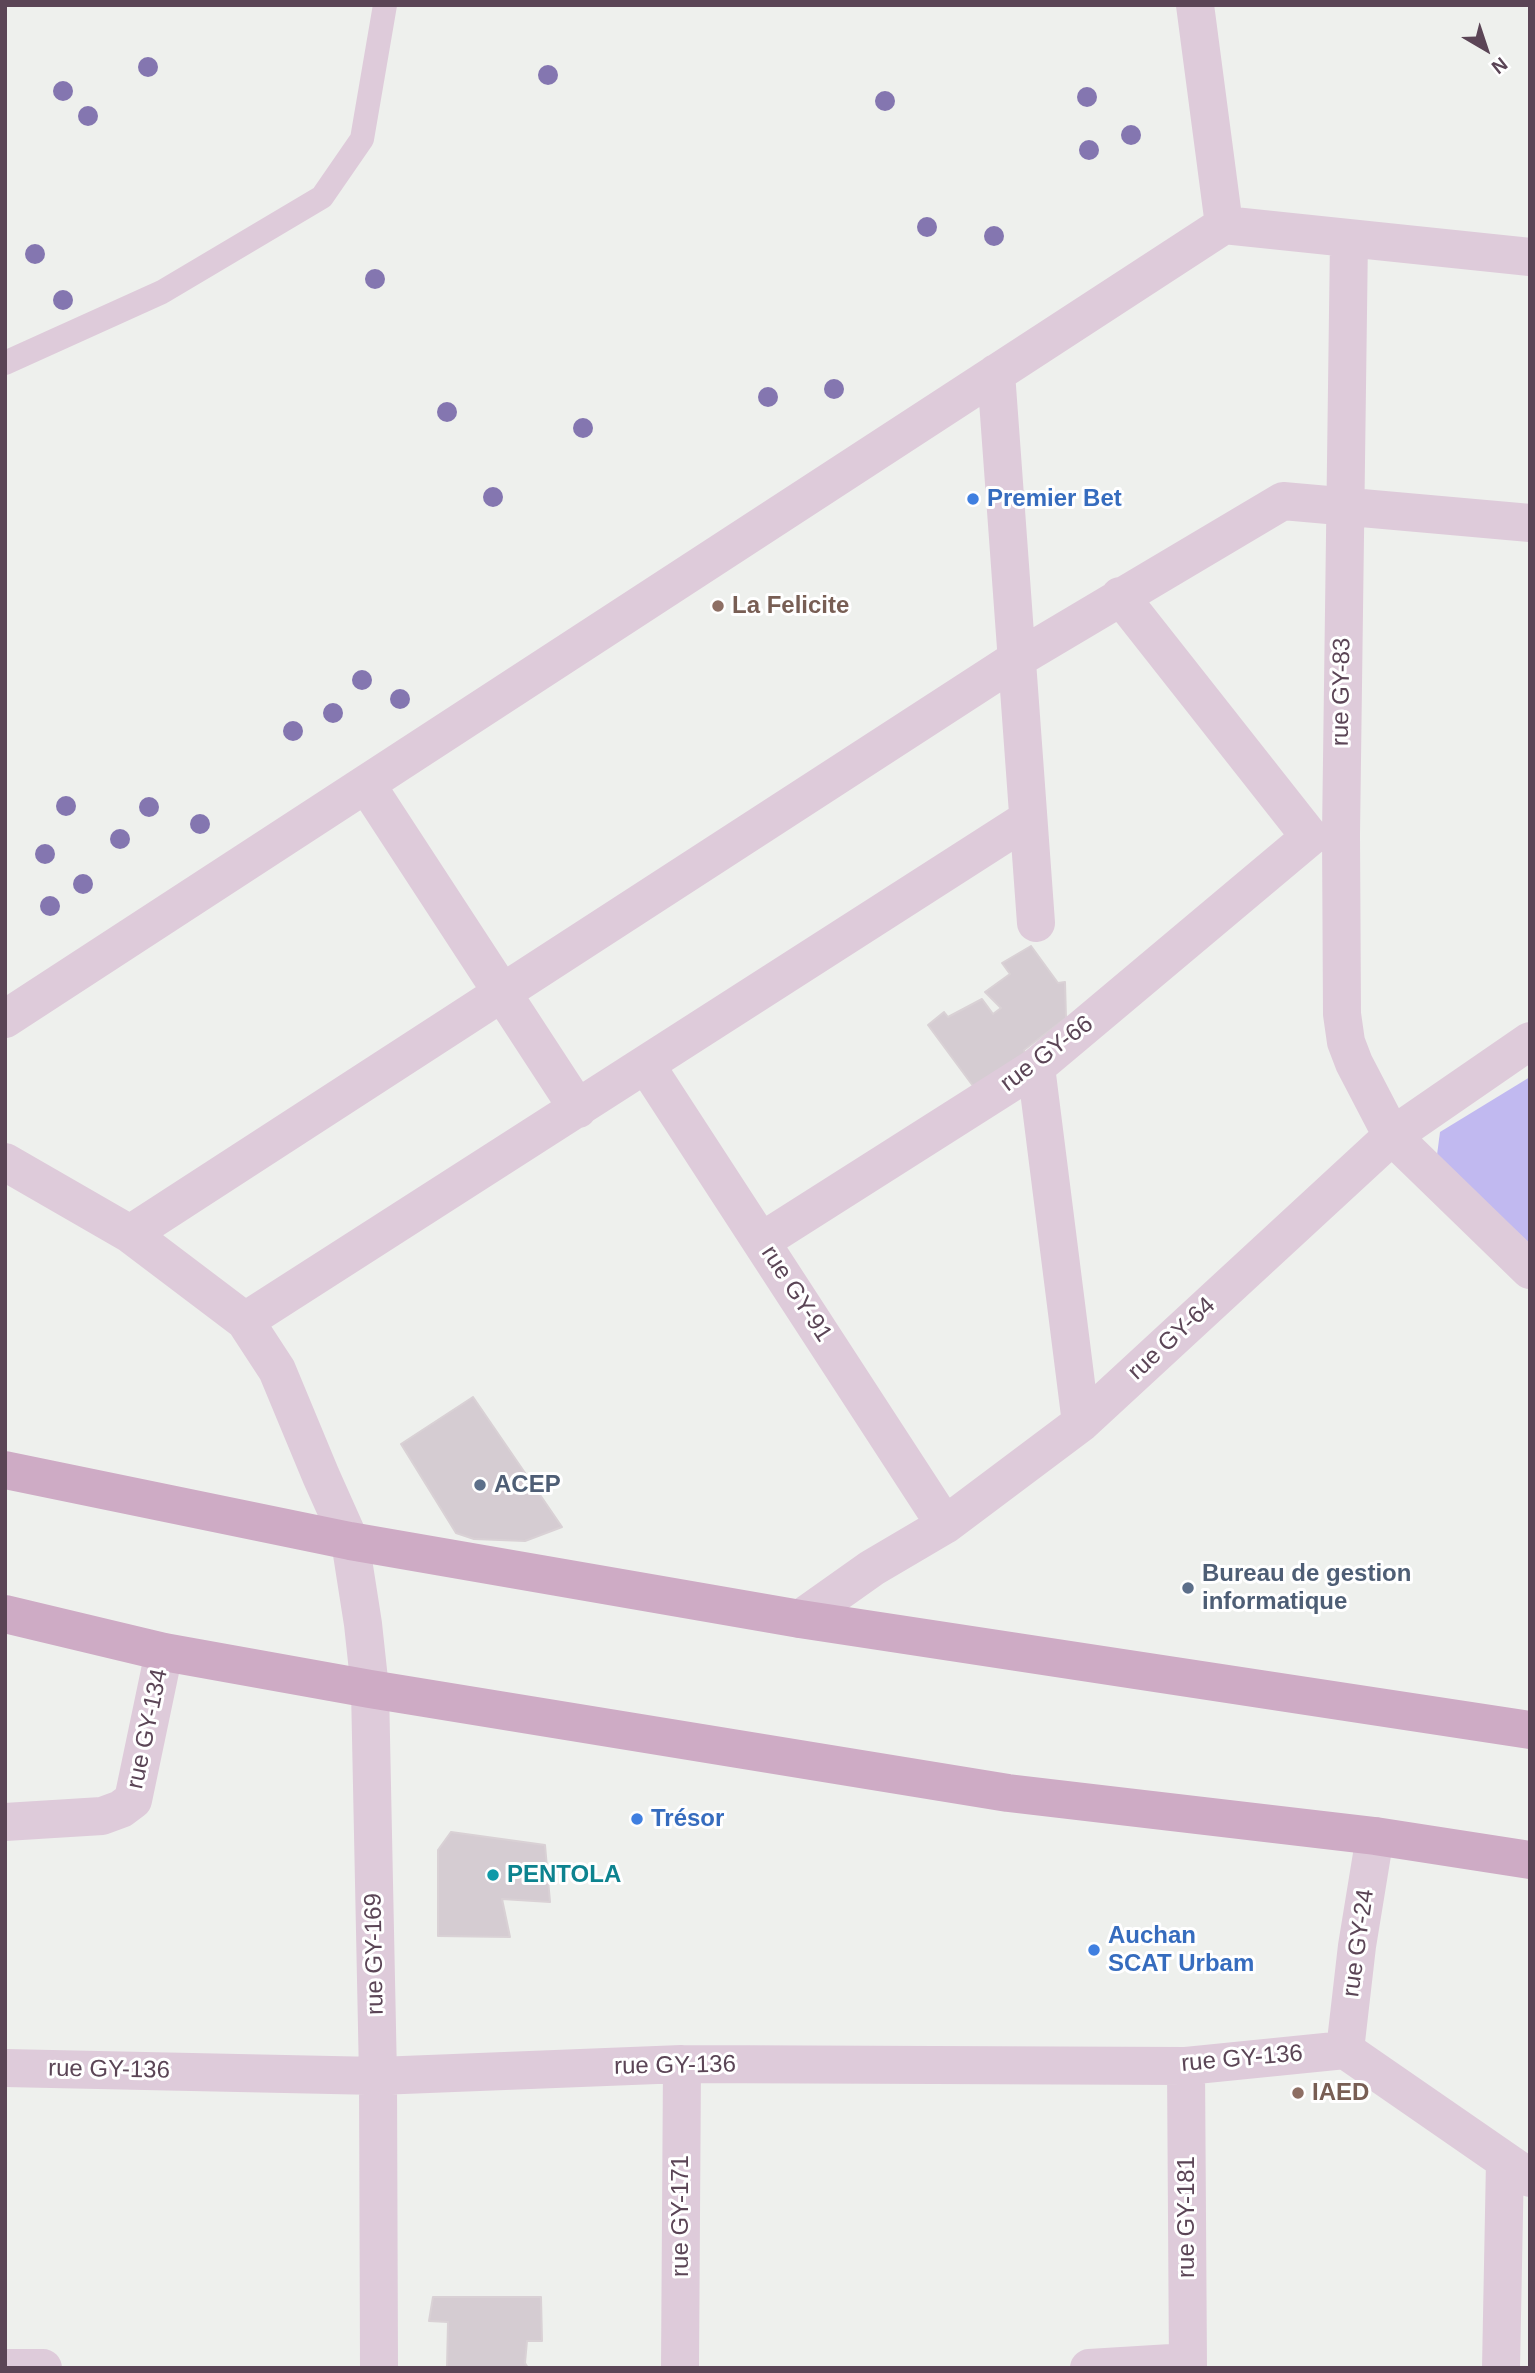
<!DOCTYPE html>
<meta charset="utf-8">
<style>
body{margin:0}
#map{position:relative;width:1535px;height:2373px;overflow:hidden;background:#eef0ed;font-family:Helvetica,sans-serif}
canvas{display:block}
.frame{position:absolute;inset:0;border:7px solid #5b4556;pointer-events:none}
.north{position:absolute;left:1451px;top:14px;width:70px;height:70px;-webkit-text-stroke:5px #fff;paint-order:stroke;rotate:141deg;font-size:19px;font-weight:700;line-height:28px;text-align:center;color:#5b4556}
.north::after{content:'';display:block;margin:auto;width:24px;height:32px;background:#5b4556;clip-path:polygon(50% 0,100% 100%,50% 72%,0 100%)}
</style>
<div id="map">
<canvas width="1535" height="2373"></canvas>
<div class="frame"></div>
<div class="north">N</div>
</div>
<script>
const ctx = document.querySelector('canvas').getContext('2d');
ctx.lineJoin = 'round';
function paint(path, color) { ctx.fillStyle = color; ctx.fill(path, 'evenodd'); }
const poly = rows => new Path2D(rows.map(r => 'M' + r).join(''));
function strokePath(path, color, width, dash) { ctx.strokeStyle = color; ctx.lineWidth = width; ctx.lineCap = dash ? 'butt' : 'round'; ctx.setLineDash(dash || []); ctx.stroke(path); }
function write(font, color, halo, rows, align = 'center') {
  ctx.font = font + ' Helvetica,sans-serif'; ctx.lineWidth = 6; ctx.setLineDash([]); ctx.textBaseline = 'middle'; ctx.strokeStyle = halo; ctx.fillStyle = color; for (const [text, x, y, turn = 0] of rows) {
    ctx.save(); ctx.translate(x, y); ctx.rotate((+turn || 0) * Math.PI / 180); ctx.textAlign = isNaN(turn) ? turn : align; if (halo) ctx.strokeText(text, 0, 0); ctx.fillText(text, 0, 0); ctx.restore();
  }
}
paint(poly([
 [1530,1077,1530,1244,1437,1155,1440,1132]
]), '#c1b9f0');
const building = poly([
 [1031,946,1058,983,1065,982,1066,1018,1024,1050,1025,1054,976,1090,928,1025,944,1012,948,1017,982,999,993,1014,1001,1008,985,992,1010,974,1002,963,1031,946],
 [473,1397,562,1527,525,1541,474,1539,456,1533,401,1444,473,1397],
 [451,1832,545,1845,550,1902,502,1899,510,1937,438,1936,438,1850,451,1832],
 [433,2297,541,2297,542,2341,527,2341,525,2363,528,2368,447,2368,448,2322,429,2321,433,2297]
]);
paint(building, '#d5ccd2');
strokePath(building, '#d9d1d5', 2);
strokePath(poly([
 [5,363,162,292,322,197,362,139,385,5]
]), '#decbda', 24);
strokePath(poly([
 [1195,5,1224,225],
 [1349,238,1341,834,1342,1014,1346,1042,1354,1063,1392,1136,1530,1270],
 [996,373,1036,923],
 [1120,596,1310,837],
 [366,784,578,1109],
 [5,1019,1224,225,1530,257],
 [646,1065,945,1525],
 [1036,1067,1081,1423],
 [5,1162,130,1234,245,1321,277,1370,321,1476,350,1541,363,1624,370,1689,378,2076,379,2368],
 [130,1234,1017,659,1283,501,1530,523],
 [762,1241,1036,1067,1310,837],
 [245,1321,1028,819],
 [800,1619,872,1568,945,1525,1081,1423,1392,1136,1530,1041],
 [5,1822,102,1816,121,1809,133,1800,164,1652],
 [1345,2050,1530,2178],
 [1345,2050,1357,1946,1375,1836],
 [1186,2066,1188,2368],
 [5,2068,378,2076,682,2064,1186,2066,1345,2050],
 [5,2368,43,2368],
 [680,2368,682,2064],
 [1089,2368,1188,2362],
 [1501,2368,1505,2161]
]), '#decbda', 38);
strokePath(poly([
 [5,1470,350,1541,800,1619,1530,1730],
 [5,1614,164,1652,370,1689,1008,1793,1375,1836,1530,1860]
]), '#ceabc5', 38);
ctx.fillStyle = '#8476b0';
for (const [x, y] of [
 [148,67],
 [548,75],
 [63,91],
 [1087,97],
 [885,101],
 [88,116],
 [1131,135],
 [1089,150],
 [927,227],
 [994,236],
 [35,254],
 [375,279],
 [63,300],
 [834,389],
 [768,397],
 [447,412],
 [583,428],
 [493,497],
 [362,680],
 [400,699],
 [333,713],
 [293,731],
 [66,806],
 [149,807],
 [200,824],
 [120,839],
 [45,854],
 [83,884],
 [50,906]
]) { ctx.beginPath(); ctx.arc(x, y, 10, 0, 2 * Math.PI); ctx.fill(); }
for (const [x, y, r, color] of [
 [973,499,7,"#3f7fe0"],
 [718,606,7,"#8d6e63"],
 [480,1485,7,"#5c6f8a"],
 [1188,1588,7,"#5c6f8a"],
 [637,1819,7,"#3f7fe0"],
 [493,1875,7,"#0f9aa8"],
 [1094,1950,7,"#3f7fe0"],
 [1298,2093,7,"#8d6e63"]
]) { const dot = new Path2D(); dot.arc(x, y, r, 0, 2 * Math.PI); ctx.fillStyle = color; ctx.fill(dot); strokePath(dot, '#fff', 2.5); }
write('bold 24px', '#366cbe', '#fff', [
 ["Premier Bet",987,499],
 ["Trésor",651,1819],
 ["Auchan",1108,1936],
 ["SCAT Urbam",1108,1964]
], 'left');
write('bold 24px', '#785e54', '#fff', [
 ["La Felicite",732,606],
 ["IAED",1312,2093]
], 'left');
write('24px', '#5b4556', '#fff', [
 ["rue GY-83",1342,692,-89],
 ["rue GY-66",1047,1054,-37],
 ["rue GY-91",796,1294,57],
 ["rue GY-64",1172,1339,-43],
 ["rue GY-134",148,1729,-78],
 ["rue GY-24",1359,1943,-82],
 ["rue GY-169",375,1954,-91],
 ["rue GY-136",1242,2059,-5],
 ["rue GY-136",675,2066,-1],
 ["rue GY-136",109,2070,1],
 ["rue GY-171",681,2216,-90],
 ["rue GY-181",1187,2217,-90]
]);
write('bold 24px', '#4e5e75', '#fff', [
 ["ACEP",494,1485],
 ["Bureau de gestion",1202,1574],
 ["informatique",1202,1602]
], 'left');
write('bold 24px', '#0d838f', '#fff', [
 ["PENTOLA",507,1875]
], 'left');
</script>
